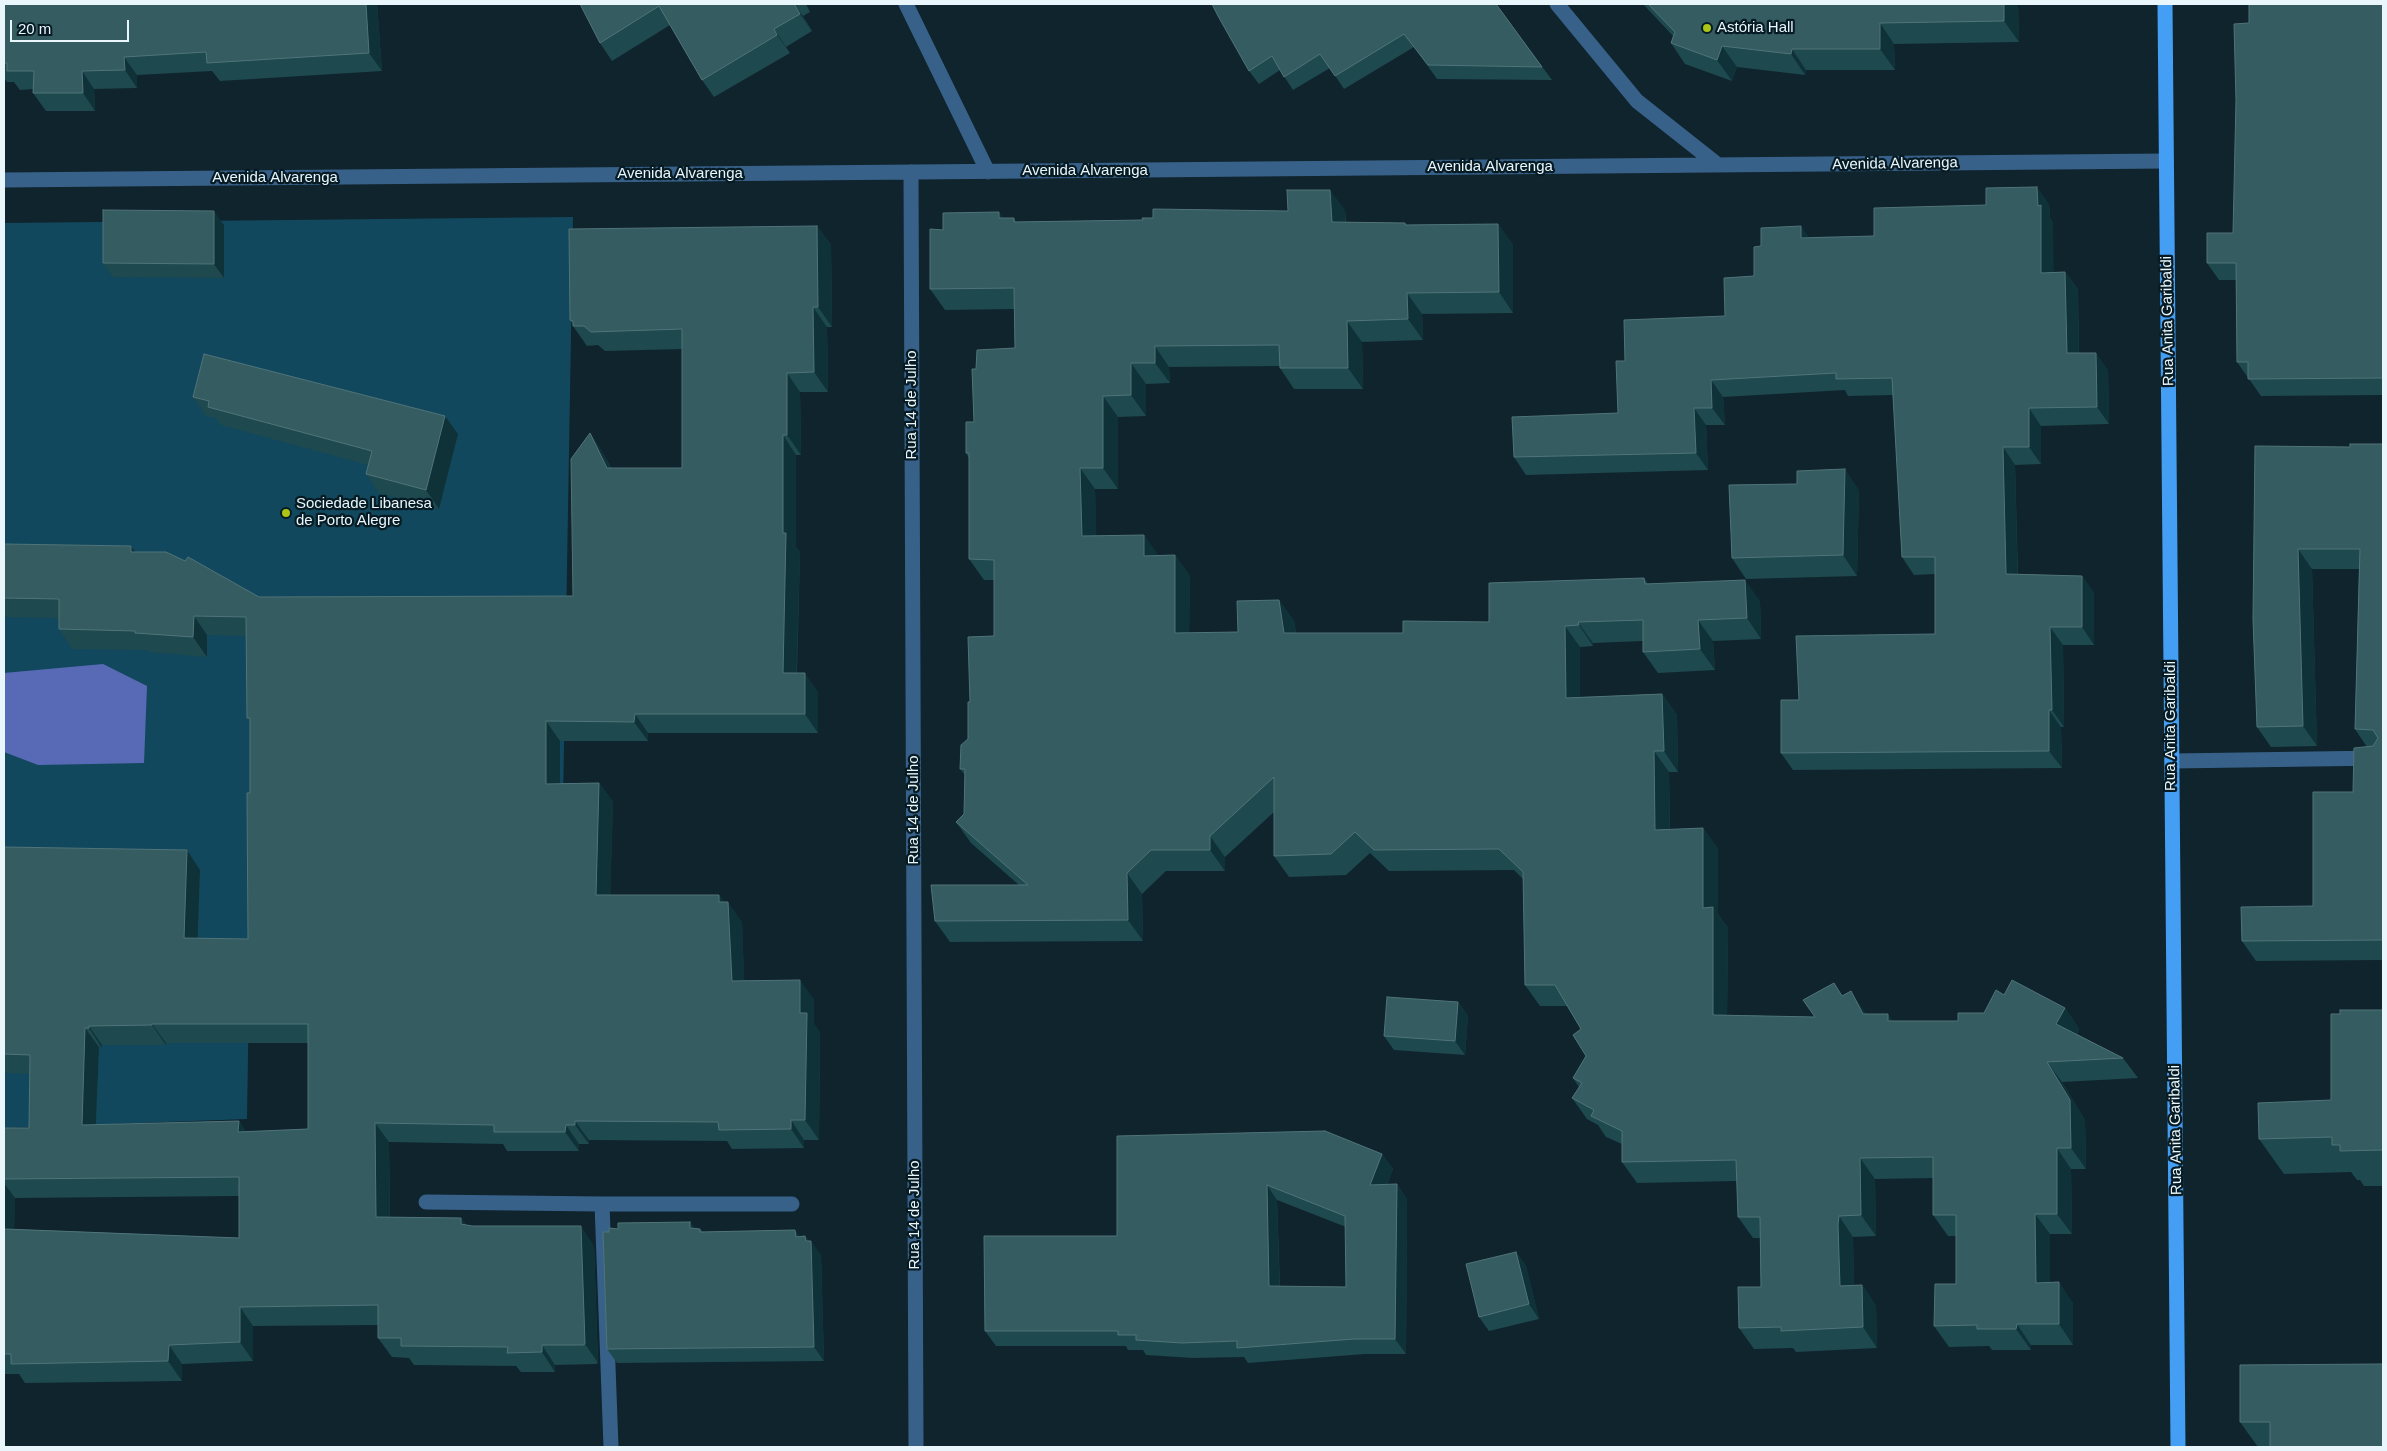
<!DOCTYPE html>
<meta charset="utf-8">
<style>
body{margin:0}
#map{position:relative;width:2387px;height:1451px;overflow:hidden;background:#10242d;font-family:Helvetica,sans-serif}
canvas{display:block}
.frame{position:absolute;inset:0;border:5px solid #e9f6fc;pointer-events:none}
.scale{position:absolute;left:10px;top:20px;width:119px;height:22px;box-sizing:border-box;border:2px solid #e9f6fc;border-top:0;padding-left:6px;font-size:15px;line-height:18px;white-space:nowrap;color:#e9f6fc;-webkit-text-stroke:4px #061b23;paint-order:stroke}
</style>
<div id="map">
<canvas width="2387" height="1451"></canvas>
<div class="frame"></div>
<div class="scale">20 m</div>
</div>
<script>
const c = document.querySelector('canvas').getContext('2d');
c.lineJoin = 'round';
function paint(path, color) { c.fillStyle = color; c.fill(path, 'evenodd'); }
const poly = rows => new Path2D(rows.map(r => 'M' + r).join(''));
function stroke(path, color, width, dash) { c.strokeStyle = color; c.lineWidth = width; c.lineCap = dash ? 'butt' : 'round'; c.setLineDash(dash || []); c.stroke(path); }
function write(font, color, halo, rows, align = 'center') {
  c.font = font + ' Helvetica,sans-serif'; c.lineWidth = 4.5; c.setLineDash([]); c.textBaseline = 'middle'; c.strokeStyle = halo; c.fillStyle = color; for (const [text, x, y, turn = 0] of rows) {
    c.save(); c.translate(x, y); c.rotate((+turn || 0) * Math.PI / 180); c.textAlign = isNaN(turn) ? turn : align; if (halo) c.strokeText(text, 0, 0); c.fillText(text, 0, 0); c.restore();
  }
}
paint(poly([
 [573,217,563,802,252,804,247,1119,4,1128,4,223]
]), '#12485d');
paint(poly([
 [103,664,147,686,144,763,38,765,4,752,4,673]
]), '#586ab6');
stroke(poly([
 [906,4,988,172],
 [1557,4,1637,101,1718,165],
 [911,172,916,1447],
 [4,180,2166,161],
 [2172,761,2383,758],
 [426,1202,602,1204,611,1447],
 [602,1204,792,1204]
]), '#38618a', 15);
stroke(poly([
 [2165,4,2178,1447]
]), '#439ef4', 15);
paint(poly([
 [4,4,377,4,382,71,220,81,212,71,137,75,137,88,94,89,95,111,46,111,33,93,33,89,20,90,14,82,7,82,4,78],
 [580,4,806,4,810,12,803,16,812,31,786,47,790,53,714,97,702,80,670,25,612,61,600,43],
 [1212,4,1496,4,1552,80,1437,79,1414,47,1344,89,1330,68,1293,90,1280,70,1259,84,1249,71],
 [1643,4,2018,4,2019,42,1894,44,1895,70,1806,70,1805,75,1737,67,1732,81,1685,64,1671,43,1673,36],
 [2383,4,2383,395,2261,396,2237,362,2236,280,2219,280,2207,263,2233,233],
 [2049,204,2050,218,2053,222,2053,272,2065,272,2078,289,2079,353,2108,370,2109,424,2041,426,2041,464,2015,465,2018,574,2082,576,2094,593,2094,645,2063,645,2064,727,2061,727,2062,768,1793,770,1781,753,1799,700,1935,634,1935,574,1914,575,1902,557,1893,395,1848,396,1845,390,1723,397,1725,425,1706,425,1708,470,1526,475,1514,457,1618,413,1625,361,1725,316,1754,276,1809,237,1874,236],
 [1345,210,1346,222,1405,223,1407,225,1498,224,1513,245,1513,313,1422,314,1423,340,1362,342,1363,389,1294,389,1280,368,1280,366,1169,367,1170,383,1146,384,1146,416,1118,417,1118,489,1095,489,1096,536,1144,535,1158,556,1175,555,1190,576,1189,633,1238,632,1279,600,1294,621,1296,633,1403,633,1489,622,1644,578,1648,584,1760,601,1761,639,1713,641,1715,670,1658,673,1643,652,1643,641,1593,643,1593,646,1580,647,1580,697,1662,694,1677,715,1678,772,1669,772,1670,830,1703,828,1718,849,1718,914,1728,928,1727,1015,1815,1017,1843,995,1867,1014,1893,1021,1958,1021,1984,1013,2004,995,2065,1008,2079,1029,2077,1034,2123,1058,2138,1078,2062,1082,2085,1120,2086,1169,2071,1169,2072,1234,2050,1234,2050,1282,2073,1303,2073,1345,2031,1345,2031,1350,1992,1350,1989,1346,1949,1347,1934,1326,1956,1284,1956,1236,1948,1236,1933,1215,1933,1178,1875,1179,1876,1236,1853,1237,1854,1286,1862,1285,1876,1306,1877,1348,1796,1352,1793,1348,1754,1349,1739,1328,1761,1287,1760,1238,1753,1238,1738,1217,1737,1181,1637,1183,1622,1162,1622,1144,1606,1137,1598,1125,1587,1119,1572,1098,1579,1087,1573,1078,1586,1056,1581,1029,1567,1006,1540,1006,1525,985,1523,879,1514,870,1389,871,1370,853,1346,875,1289,877,1274,856,1274,812,1225,857,1225,871,1166,871,1142,894,1143,941,950,942,935,921,1019,885,971,843,956,822,964,814,965,775,960,769,968,739,970,702,994,636,994,580,984,580,969,559,969,458,966,453,974,422,976,369,1015,348,1014,309,945,310,930,289,943,230,1003,218,1014,218,1016,222,1143,220,1153,218,1288,211],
 [224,225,224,278,113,277,103,263],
 [817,226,831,245,832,327,827,327,828,392,800,392,801,455,796,455,796,547,800,552,797,673,818,692,818,733,648,733,648,741,560,741,560,783,599,783,613,802,610,895,719,895,724,902,742,922,744,980,814,999,814,1024,820,1033,819,1140,804,1140,804,1148,732,1149,727,1141,589,1140,589,1144,579,1144,579,1151,507,1151,503,1144,389,1142,390,1217,461,1218,466,1225,594,1246,598,1363,596,1364,555,1365,555,1372,521,1372,516,1366,414,1365,409,1358,392,1357,378,1338,378,1325,253,1326,253,1361,182,1364,182,1381,25,1383,19,1374,4,1374,4,1128,29,1128,30,1074,4,1073,4,847,200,870,198,938,248,939,250,793,250,723,247,718,246,636,207,635,207,657,149,652,147,650,72,649,59,629,59,618,4,617,4,544,131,546,135,552,259,597,573,596,590,433,603,453,611,468,682,468,682,349,605,351,598,345,587,346,573,326,573,324,570,320],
 [166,1043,308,1043,308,1129,246,1132,239,1121,96,1125,99,1047,102,1048,102,1045,166,1045],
 [239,1196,239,1238,14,1229,15,1198],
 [193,397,458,434,439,509,379,493,366,474,368,465,221,425,216,418,206,416],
 [2383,444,2383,960,2256,961,2242,941,2313,906,2353,792,2367,747,2355,729,2359,569,2312,569,2317,746,2271,747,2257,727,2253,619,2350,447],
 [1859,490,1857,576,1746,579,1732,558],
 [1458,1002,1468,1016,1465,1055,1394,1050,1384,1036],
 [2383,1010,2383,1186,2364,1186,2360,1180,2357,1180,2351,1172,2284,1174,2259,1139,2331,1100,2340,1014],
 [1117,1136,1382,1154,1393,1169,1387,1185,1397,1184,1407,1200,1406,1354,1365,1354,1248,1363,1244,1357,1193,1358,1146,1355,1143,1350,1128,1350,1126,1346,996,1346,985,1331,1117,1236],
 [1277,1200,1346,1227,1346,1287,1280,1286],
 [690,1222,695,1229,700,1229,703,1232,795,1230,800,1237,805,1236,821,1255,824,1361,617,1363,607,1349,609,1232,618,1229],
 [1516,1252,1526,1266,1539,1319,1489,1331,1479,1317],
 [2383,1364,2383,1447,2258,1447,2240,1422]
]), '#1e494e');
paint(poly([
 [366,4,377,4,382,71,369,53],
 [794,4,803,16,812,31,800,14],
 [2004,4,2018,4,2019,42,2004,21],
 [1880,23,1894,44,1895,70,1880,49],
 [774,29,790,53,777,35],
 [1722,46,1737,67,1732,81,1717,60],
 [1792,49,1806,70,1805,75,1791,54],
 [124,57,137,75,137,88,125,70],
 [82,71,94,89,95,111,83,93],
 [2037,187,2049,204,2050,218,2053,222,2054,290,2041,273],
 [1330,190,1345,210,1346,243,1332,222],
 [214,211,224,225,224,278,214,264],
 [999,212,1014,233,999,218],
 [1498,224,1513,245,1513,313,1499,292],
 [817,226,831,245,832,327,818,307],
 [1801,226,1813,243,1801,238],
 [2065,272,2078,289,2079,370,2067,353],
 [1407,293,1422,314,1423,340,1408,319],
 [813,307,827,327,828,392,814,372],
 [1347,321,1362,342,1363,389,1348,368],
 [1155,346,1169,367,1170,383,1155,363],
 [2096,353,2108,370,2109,424,2097,407],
 [1131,363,1146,384,1146,416,1131,395],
 [787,373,800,392,801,455,787,435],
 [1711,380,1723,397,1725,425,1712,408],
 [1103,396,1118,417,1118,489,1103,468],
 [1694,408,1706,425,1708,470,1696,453],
 [2029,408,2041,426,2041,464,2029,447],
 [445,416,458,434,439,509,426,490],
 [590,433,603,453,620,488,607,468],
 [783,435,796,455,796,547,800,552,796,692,783,673],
 [2003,447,2015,465,2018,591,2006,574],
 [1080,468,1095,489,1097,557,1082,536],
 [1845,469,1859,490,1857,576,1843,555],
 [1144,535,1159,556,1144,556],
 [131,546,145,566,131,552],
 [2298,549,2312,569,2317,746,2303,726],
 [1175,555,1190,576,1189,654,1175,633],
 [2082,576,2094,593,2094,645,2082,627],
 [1745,580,1760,601,1761,639,1747,618],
 [1279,600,1294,621,1299,654,1284,633],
 [194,616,207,635,207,657,193,637],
 [1698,620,1713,641,1715,670,1700,649],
 [1578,622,1593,643,1593,646,1579,625],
 [1565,626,1580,647,1580,719,1566,698],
 [2050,627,2063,645,2064,727,2052,710],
 [805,673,818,692,818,733,805,714],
 [1662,694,1677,715,1678,772,1664,751],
 [2049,710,2061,727,2062,768,2049,751],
 [635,714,648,733,648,741,634,722],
 [546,721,560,741,560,803,546,784],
 [1654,751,1669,772,1670,851,1655,830],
 [599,783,613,802,610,915,596,895],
 [1703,828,1718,849,1718,914,1728,928,1727,1036,1713,1015,1703,908],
 [1210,836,1225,857,1225,871,1210,850],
 [187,850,200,870,197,957,184,938],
 [1127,873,1142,894,1143,941,1128,920],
 [719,895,729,909,728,902,742,922,745,1000,732,981,719,902],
 [800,980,814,999,814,1024,820,1033,819,1140,805,1120,800,1013],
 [1851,991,1865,1012,1878,1035,1863,1014],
 [1458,1002,1468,1016,1465,1055,1455,1041],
 [2065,1008,2079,1029,2071,1045,2056,1024],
 [1888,1014,1903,1035,1888,1021],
 [152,1024,166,1043,166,1045,152,1025],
 [89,1026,102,1045,102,1048,89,1028],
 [85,1028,99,1047,95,1144,82,1125],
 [2047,1062,2062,1082,2085,1120,2086,1169,2071,1148],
 [791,1120,804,1140,804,1148,791,1129],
 [239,1121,252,1141,238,1132],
 [575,1121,589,1140,589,1144,575,1125],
 [375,1123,389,1142,390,1237,376,1217],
 [566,1125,579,1144,579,1151,565,1132],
 [2057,1148,2071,1169,2072,1234,2057,1214],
 [1382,1154,1393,1169,1381,1200,1370,1185],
 [1860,1158,1875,1179,1876,1236,1861,1215],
 [4,1183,15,1198,14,1248,4,1233],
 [1397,1184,1407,1200,1406,1354,1395,1339],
 [1267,1185,1277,1200,1280,1301,1269,1286],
 [2035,1214,2050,1234,2050,1303,2036,1283],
 [1839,1216,1853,1237,1853,1246,1855,1307,1840,1286,1838,1225],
 [461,1218,475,1238,461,1224],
 [690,1222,700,1236,690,1228],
 [581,1226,594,1246,598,1363,585,1344],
 [795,1230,805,1244,796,1237],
 [805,1236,811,1244,811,1241,821,1255,824,1361,814,1347],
 [1516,1252,1526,1266,1539,1319,1529,1304],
 [2059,1282,2073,1303,2073,1345,2059,1324],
 [1862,1285,1876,1306,1877,1348,1863,1327],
 [240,1307,253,1326,253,1361,240,1342],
 [2017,1324,2031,1345,2031,1350,2016,1329],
 [169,1345,182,1364,182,1381,168,1361],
 [542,1345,555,1365,555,1372,542,1352]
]), '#0f3239');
const building = poly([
 [4,4,366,4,369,53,207,63,206,52,124,57,125,70,82,71,83,93,33,93,34,71,7,71,7,63,4,63,4,4],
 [580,4,794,4,800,14,774,29,777,35,702,80,659,6,600,43,580,4],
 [1212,4,1496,4,1542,67,1428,65,1404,34,1335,76,1320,54,1284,77,1272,56,1249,71,1218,16,1212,4],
 [1648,4,2004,4,2004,21,1880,23,1880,49,1792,49,1791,54,1722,46,1717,60,1671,43,1675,32,1648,4],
 [2249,4,2383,4,2383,378,2248,379,2248,362,2237,362,2236,263,2207,263,2207,233,2233,233,2236,100,2234,24,2249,23,2249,4],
 [2037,187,2038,206,2041,205,2041,273,2065,272,2067,353,2096,353,2097,407,2029,408,2029,447,2003,447,2006,574,2082,576,2082,627,2050,627,2052,710,2049,710,2049,751,1781,753,1781,700,1799,700,1796,636,1935,634,1935,557,1902,557,1892,378,1836,379,1836,373,1711,380,1712,408,1694,408,1696,453,1514,457,1512,417,1618,413,1616,361,1625,361,1624,320,1725,316,1724,278,1754,276,1754,247,1761,246,1761,228,1801,226,1801,238,1874,236,1874,208,1986,205,1986,188,2037,187],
 [1287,190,1330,190,1332,222,1405,223,1405,225,1498,224,1499,292,1407,293,1408,319,1347,321,1348,368,1280,368,1279,345,1155,346,1155,363,1131,363,1131,395,1103,396,1103,468,1080,468,1082,536,1144,535,1144,556,1175,555,1175,633,1238,632,1237,601,1279,600,1284,633,1403,633,1403,621,1489,622,1489,583,1644,578,1645,584,1745,580,1747,618,1698,620,1700,649,1643,652,1643,620,1578,622,1579,625,1565,626,1566,698,1662,694,1664,751,1654,751,1655,830,1703,828,1703,908,1713,907,1713,1015,1815,1017,1803,1000,1834,983,1842,996,1851,991,1863,1014,1888,1014,1888,1021,1958,1021,1958,1013,1984,1013,1996,990,2004,995,2012,980,2065,1008,2056,1024,2123,1058,2047,1062,2070,1100,2071,1148,2057,1148,2057,1214,2035,1214,2036,1283,2059,1282,2059,1324,2017,1324,2016,1329,1977,1329,1977,1325,1934,1326,1935,1284,1956,1284,1956,1215,1933,1215,1933,1157,1860,1158,1861,1215,1839,1216,1838,1225,1840,1286,1862,1285,1863,1327,1781,1331,1781,1327,1739,1328,1738,1287,1761,1287,1760,1217,1738,1217,1736,1160,1622,1162,1622,1131,1591,1116,1594,1110,1572,1098,1582,1083,1573,1078,1586,1056,1573,1035,1581,1029,1555,985,1525,985,1523,872,1499,849,1374,850,1355,832,1331,854,1274,856,1274,777,1210,836,1210,850,1151,850,1127,873,1128,920,935,921,931,885,1028,885,956,822,964,814,965,769,960,769,961,745,968,739,968,702,970,702,968,637,994,636,994,560,969,559,969,453,966,453,966,422,974,422,972,369,976,369,977,350,1015,348,1014,288,930,289,930,229,943,230,943,213,999,212,999,218,1014,218,1014,222,1143,220,1142,218,1153,218,1153,209,1288,211,1287,190],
 [103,210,214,211,214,264,103,263,103,210],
 [817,226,818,307,813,307,814,372,787,373,787,435,783,435,783,533,786,533,783,673,805,673,805,714,635,714,634,722,546,721,546,784,599,783,596,895,719,895,719,902,728,902,732,981,800,980,800,1013,807,1013,805,1120,791,1120,791,1129,719,1130,718,1122,575,1121,575,1125,566,1125,565,1132,494,1132,494,1125,375,1123,376,1217,461,1218,461,1224,472,1226,581,1226,585,1344,583,1345,542,1345,542,1352,507,1353,508,1347,401,1346,401,1338,378,1338,378,1305,240,1307,240,1342,169,1345,168,1361,11,1364,11,1354,4,1354,4,1229,239,1238,239,1177,4,1179,4,1128,29,1128,30,1055,4,1054,4,847,187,850,184,938,248,939,247,793,250,793,250,718,247,718,246,617,194,616,193,637,135,633,135,631,59,629,59,599,4,598,4,544,131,546,131,552,166,552,185,561,188,557,259,597,573,596,571,459,590,433,607,468,682,468,682,329,591,332,584,326,573,326,573,321,570,320,569,229,817,226],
 [152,1024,308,1024,308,1129,238,1132,239,1121,82,1125,85,1028,89,1028,89,1026,152,1025,152,1024],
 [204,354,445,416,426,490,366,474,372,451,208,407,209,401,193,397,204,354],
 [2350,444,2383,444,2383,940,2242,941,2241,907,2313,906,2313,792,2353,792,2354,748,2373,746,2378,738,2373,730,2355,729,2360,549,2298,549,2303,726,2257,727,2253,619,2255,446,2350,447,2350,444],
 [1845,469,1843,555,1732,558,1729,485,1797,484,1797,471,1845,469],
 [1387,997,1458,1002,1455,1041,1384,1036,1387,997],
 [2340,1010,2383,1010,2383,1150,2340,1151,2340,1145,2332,1145,2332,1137,2259,1139,2258,1103,2331,1100,2331,1014,2340,1014,2340,1010],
 [1325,1131,1382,1154,1370,1185,1397,1184,1395,1339,1354,1339,1237,1348,1237,1341,1182,1343,1136,1340,1136,1335,1118,1335,1118,1331,985,1331,984,1236,1117,1236,1117,1136,1325,1131],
 [1267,1185,1345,1216,1346,1287,1269,1286,1267,1185],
 [690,1222,690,1228,700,1229,700,1232,795,1230,796,1237,805,1236,806,1241,811,1241,814,1347,607,1349,603,1232,609,1232,609,1228,618,1229,618,1223,690,1222],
 [1516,1252,1529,1304,1479,1317,1466,1264,1516,1252],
 [2383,1364,2383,1447,2270,1447,2270,1422,2240,1422,2240,1365,2383,1364]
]);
paint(building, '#345c61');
stroke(building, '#507479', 1);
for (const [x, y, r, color] of [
 [1707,28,5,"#abc616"],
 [286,513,5,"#abc616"]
]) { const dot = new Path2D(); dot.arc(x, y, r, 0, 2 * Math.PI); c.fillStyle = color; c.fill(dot); stroke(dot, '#061b23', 2); }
write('15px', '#e9f6fc', '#061b23', [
 ["Astória Hall",1717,28],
 ["Sociedade Libanesa",296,504],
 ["de Porto Alegre",296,521]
], 'left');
write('15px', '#e9f6fc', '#061b23', [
 ["Avenida Alvarenga",1895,164,-1],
 ["Avenida Alvarenga",1490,167],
 ["Avenida Alvarenga",1085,171],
 ["Avenida Alvarenga",680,174],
 ["Avenida Alvarenga",275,178],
 ["Rua Anita Garibaldi",2168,321,-91],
 ["Rua 14 de Julho",912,405,-90],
 ["Rua Anita Garibaldi",2171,726,-90],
 ["Rua 14 de Julho",914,810,-90],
 ["Rua Anita Garibaldi",2176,1130,-91],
 ["Rua 14 de Julho",915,1215,-90]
]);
</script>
